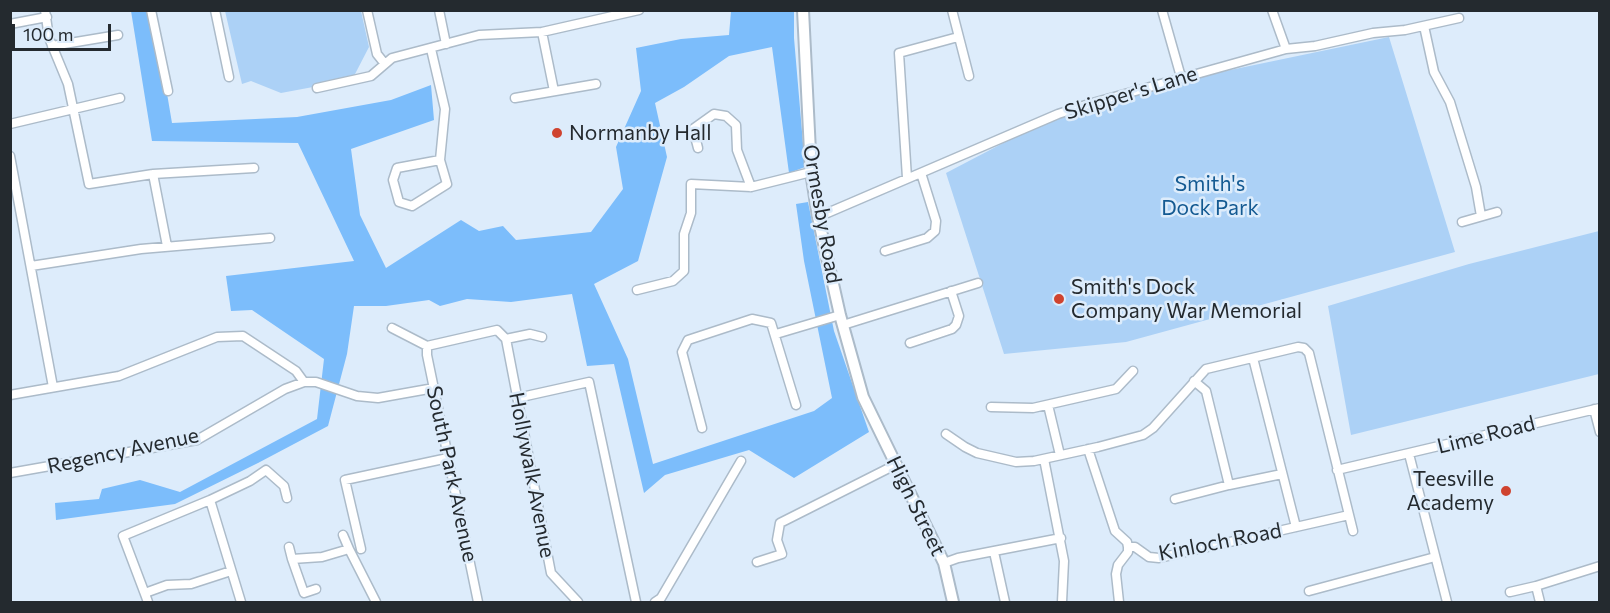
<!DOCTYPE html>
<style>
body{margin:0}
#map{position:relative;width:1610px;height:613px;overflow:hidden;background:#ddecfb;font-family:Commissioner,sans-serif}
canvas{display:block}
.frame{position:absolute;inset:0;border:12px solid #242a2f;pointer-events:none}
.scale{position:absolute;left:12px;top:24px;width:99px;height:27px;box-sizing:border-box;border:3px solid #242a2f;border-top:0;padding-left:8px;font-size:18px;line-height:21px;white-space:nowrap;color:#242a2f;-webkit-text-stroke:4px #ddecfb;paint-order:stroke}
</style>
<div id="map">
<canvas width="1610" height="613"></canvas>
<div class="frame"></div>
<div class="scale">100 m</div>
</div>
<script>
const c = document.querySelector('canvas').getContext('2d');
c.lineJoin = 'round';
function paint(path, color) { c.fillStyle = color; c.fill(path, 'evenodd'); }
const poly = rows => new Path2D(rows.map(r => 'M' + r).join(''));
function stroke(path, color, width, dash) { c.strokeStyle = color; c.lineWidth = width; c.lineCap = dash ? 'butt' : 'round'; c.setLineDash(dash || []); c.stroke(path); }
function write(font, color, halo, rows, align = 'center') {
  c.font = font + ' Commissioner,sans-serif'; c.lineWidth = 5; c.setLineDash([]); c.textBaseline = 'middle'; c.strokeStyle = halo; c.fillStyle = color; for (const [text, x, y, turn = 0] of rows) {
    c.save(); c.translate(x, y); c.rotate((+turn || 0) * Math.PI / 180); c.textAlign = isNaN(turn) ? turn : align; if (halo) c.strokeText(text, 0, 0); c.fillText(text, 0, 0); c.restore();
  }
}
paint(poly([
 [225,11,361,11,369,47,354,76,313,87,281,93,251,81,242,84],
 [1389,37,1455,252,1126,342,1004,354,946,173,1053,117,1187,79],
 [1599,231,1599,374,1351,435,1328,306,1469,264]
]), '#acd1f6');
paint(poly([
 [131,11,153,11,172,123,297,117,391,100,431,85,434,120,351,149,360,215,386,268,461,220,479,231,503,226,516,240,591,232,623,189,616,147,641,91,636,48,681,39,729,35,731,11,794,11,794,38,805,167,789,173,772,47,729,56,684,87,655,103,667,157,638,261,594,284,628,359,653,464,814,411,832,398,804,261,796,204,808,202,834,331,869,432,794,478,749,450,665,475,644,493,614,364,587,366,572,294,511,302,467,299,440,306,429,300,386,306,354,306,347,354,328,426,258,463,175,504,56,520,55,503,99,499,102,489,140,480,180,492,317,419,324,359,252,310,231,311,226,276,354,261,298,143,152,141]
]), '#7cbdfb');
const minor = poly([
 [45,10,49,38,68,84,89,184,153,174,254,168],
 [151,10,168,91],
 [215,10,229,77],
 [367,10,377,54,385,64],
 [439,10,446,44],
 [952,10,969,76],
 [1162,10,1181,77],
 [1272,10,1286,49],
 [10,24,47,17],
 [1424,26,1434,72,1450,102,1476,187,1481,216],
 [542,32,554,91],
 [52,46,118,35],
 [431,49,445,109,440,160,397,168,393,180,399,202,412,206,447,184,440,160],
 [317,88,371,76,392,58,479,35,542,32,639,10],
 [515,98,596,84],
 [10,124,120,98],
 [698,148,693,129,714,114,726,116,736,125,737,150,751,187],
 [10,156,53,387],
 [153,174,167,246],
 [907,178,899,53,958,37],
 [818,217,1058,114,1089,104,1286,49,1315,46,1373,33,1405,30,1459,18],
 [1462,222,1497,212],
 [885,251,927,238,935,231,936,221,921,173],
 [31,266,141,249,270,238],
 [637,290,673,281,684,271,684,234,691,213,691,184,751,187,811,172],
 [843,325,978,283],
 [392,328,427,346,497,330,506,339,530,334,542,337],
 [776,334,840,315],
 [506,339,551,573,578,602],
 [910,343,952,329,956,325,959,316,951,291],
 [427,346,427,355,478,602],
 [1253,358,1296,527],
 [1194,381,1206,391,1229,485],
 [10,395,119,376,217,337,243,336,296,371,304,382],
 [517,398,589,382,636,602],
 [1048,405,1060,455],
 [991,407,1033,408,1090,395,1116,389,1133,371],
 [1594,409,1600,432],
 [702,428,682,352,688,340,752,319,771,323,796,405],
 [946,434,965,447,977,453,1016,462,1034,461,1098,447,1143,435,1153,428,1206,369,1298,347,1304,348,1309,353,1353,531],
 [1088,449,1115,531,1127,542,1128,547,1135,547,1149,557,1159,558,1349,515],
 [1409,454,1447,602],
 [1044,459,1064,561,1062,602],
 [1337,470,1600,408],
 [10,473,197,440,285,389,304,382,316,382,357,396,378,398,434,388],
 [1175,499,1229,485,1282,474],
 [210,500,241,602],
 [343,535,349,549],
 [289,547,292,559,322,557,349,549,376,602],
 [361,549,345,480,448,458],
 [994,552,1005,602],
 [292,559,304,593,316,589],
 [757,562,782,554,777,540,780,523,897,464],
 [944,563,958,558,1061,538],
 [1309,591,1435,557],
 [1510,592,1536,586],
 [145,593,167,585,191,584,231,571],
 [148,602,123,536,210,500,250,481,266,470,284,486,287,498],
 [655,602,661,598,741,461],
 [1119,602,1116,574,1118,565,1128,552,1128,547],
 [1540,602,1536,586,1600,566]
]);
const major = poly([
 [803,10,811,172,818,217,840,315,863,397,944,563,953,602]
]);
stroke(minor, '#acbbc9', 11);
stroke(major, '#acbbc9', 14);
stroke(minor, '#fff', 8);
stroke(major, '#fff', 10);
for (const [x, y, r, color] of [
 [557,133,6,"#cf432f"],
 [1059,299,6,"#cf432f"],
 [1506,491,6,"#cf432f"]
]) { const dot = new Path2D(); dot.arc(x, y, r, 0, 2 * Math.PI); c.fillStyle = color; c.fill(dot); stroke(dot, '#ddecfb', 2); }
write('21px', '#242a2f', '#ddecfb', [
 ["Skipper's Lane",1131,93,-17],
 ["Ormesby Road",822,214,80],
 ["Lime Road",1486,435,-14],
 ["Regency Avenue",123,451,-12],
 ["South Park Avenue",452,474,78],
 ["Hollywalk Avenue",532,475,79],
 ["High Street",916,506,64],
 ["Kinloch Road",1220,542,-11]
]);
write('21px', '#242a2f', '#ddecfb', [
 ["Normanby Hall",569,133],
 ["Smith's Dock",1071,287],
 ["Company War Memorial",1071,311],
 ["Teesville",1494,479,"right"],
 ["Academy",1494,503,"right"]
], 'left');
write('21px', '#145a92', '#ddecfb', [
 ["Smith's",1210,184],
 ["Dock Park",1210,208]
]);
</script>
